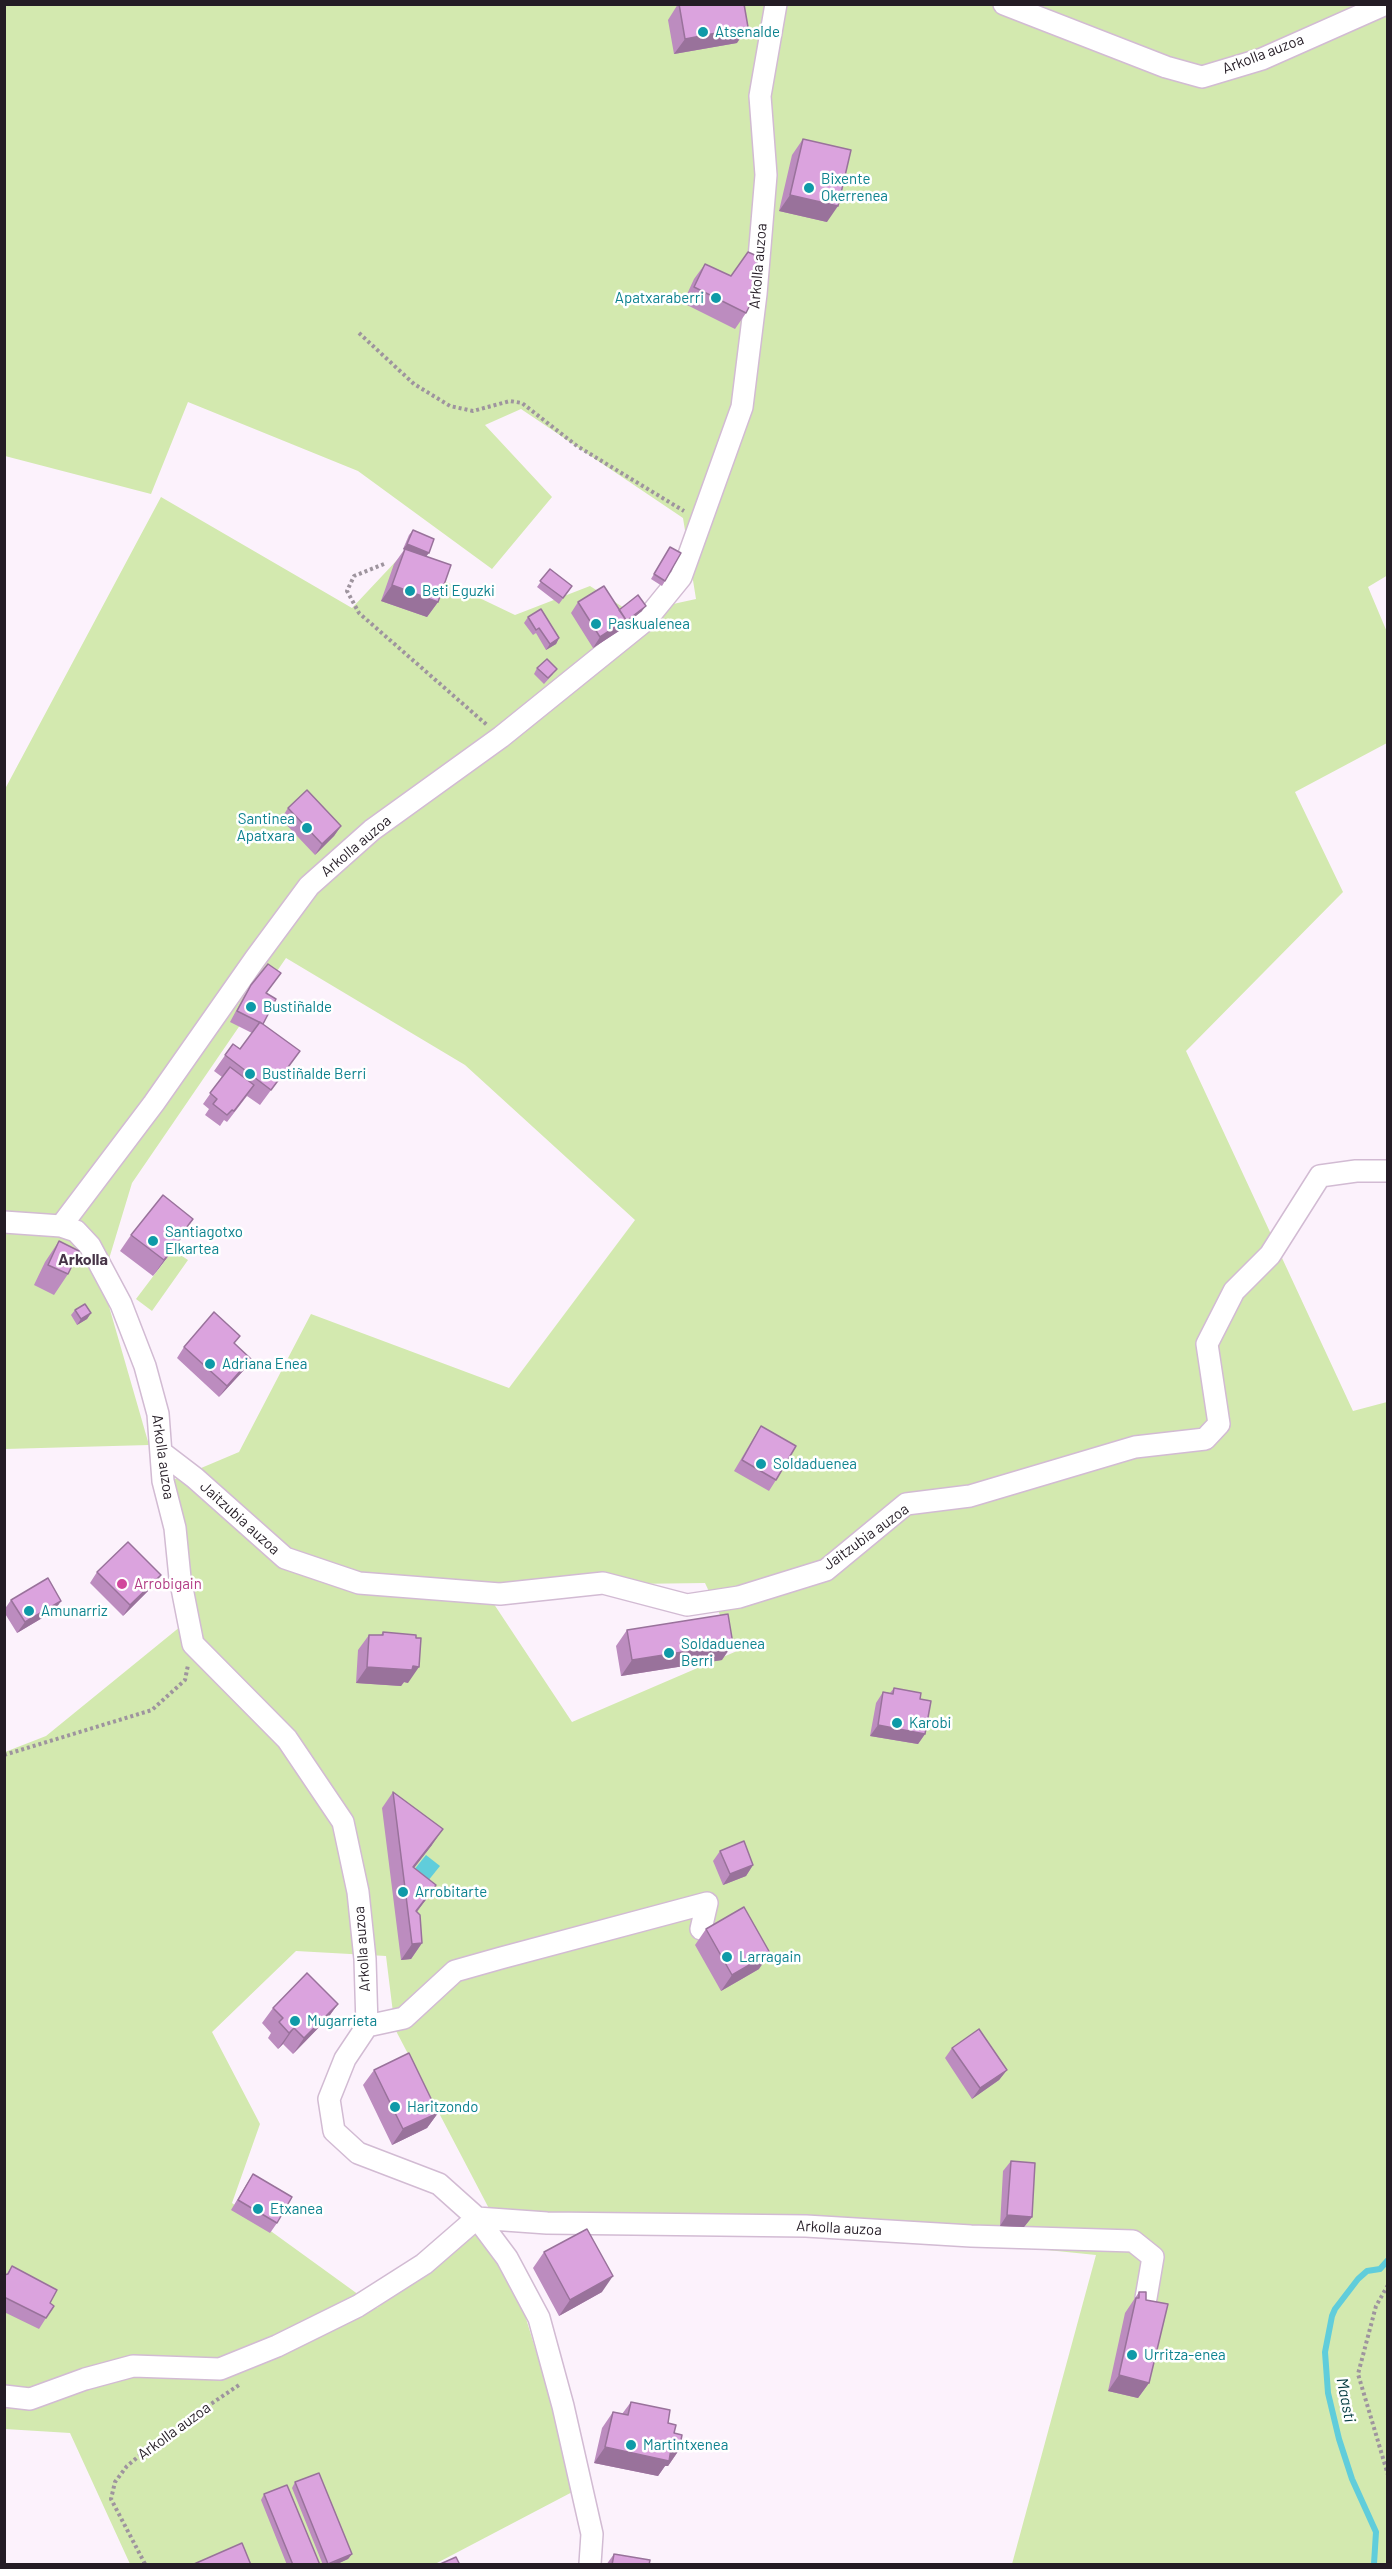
<!DOCTYPE html>
<meta charset="utf-8">
<style>
body{margin:0}
#map{position:relative;width:1392px;height:2569px;overflow:hidden;background:#fcf2fc;font-family:Barlow,sans-serif}
canvas{display:block}
.frame{position:absolute;inset:0;border:6px solid #241c25;pointer-events:none}
</style>
<div id="map">
<canvas width="1392" height="2569"></canvas>
<div class="frame"></div>
</div>
<script>
const c = document.querySelector('canvas').getContext('2d');
c.lineJoin = 'round';
function paint(path, color) { c.fillStyle = color; c.fill(path, 'evenodd'); }
const poly = rows => new Path2D(rows.map(r => 'M' + r).join(''));
function stroke(path, color, width, dash) { c.strokeStyle = color; c.lineWidth = width; c.lineCap = dash ? 'butt' : 'round'; c.setLineDash(dash || []); c.stroke(path); }
function write(font, color, halo, rows, align = 'center') {
  c.font = font + ' Barlow,sans-serif'; c.lineWidth = 5; c.setLineDash([]); c.textBaseline = 'middle'; c.strokeStyle = halo; c.fillStyle = color; for (const [text, x, y, turn = 0] of rows) {
    c.save(); c.translate(x, y); c.rotate((+turn || 0) * Math.PI / 180); c.textAlign = isNaN(turn) ? turn : align; if (halo) c.strokeText(text, 0, 0); c.fillText(text, 0, 0); c.restore();
  }
}
paint(poly([
 [4,5,1387,5,1388,575,1368,587,1387,632,1387,743,1295,792,1343,892,1186,1051,1353,1411,1387,1402,1387,2564,1012,2564,1096,2255,861,2231,496,2220,578,2489,435,2564,130,2564,70,2433,5,2429,5,1752,46,1736,186,1622,168,1482,239,1452,311,1314,509,1388,635,1220,465,1065,286,958,132,1183,102,1282,149,1445,5,1449,5,789,161,497,352,608,398,559,515,615,590,586,632,613,696,599,683,518,521,409,485,425,552,497,492,569,358,471,188,402,151,494,5,456],
 [705,1583,737,1651,572,1722,482,1586],
 [296,1951,386,1956,395,2029,495,2220,377,2308,232,2203,260,2124,212,2032],
 [173,1250,188,1260,152,1311,136,1299]
]), '#d3e9af');
paint(poly([
 [426,1855,440,1866,419,1892,405,1881]
]), '#60cddb');
stroke(poly([
 [1374,2564,1376,2532,1352,2479,1339,2439,1328,2393,1325,2352,1332,2316,1335,2309,1358,2279,1367,2271,1380,2269,1388,2260]
]), '#60cddb', 6);
const street = poly([
 [1004,4,1166,67,1202,77,1262,59,1386,4],
 [4,1222,61,1226,76,1231,90,1246,121,1304,145,1366,158,1414,163,1481,175,1528,180,1578,193,1644,287,1739,343,1822,358,1892,365,1959,367,2026,345,2059,329,2099,334,2131,358,2153,439,2184,477,2218,507,2258,539,2318,563,2406,592,2534,590,2564],
 [61,1226,154,1103,255,959,309,886,372,830,501,737,646,620,681,577,742,407,756,294,766,175,760,96,776,4],
 [161,1452,195,1478,285,1558,359,1583,500,1594,603,1583,687,1605,739,1597,826,1570,906,1504,970,1496,1135,1447,1205,1439,1219,1424,1207,1344,1234,1291,1270,1255,1320,1176,1356,1171,1388,1171],
 [367,2026,404,2018,455,1971,501,1958,707,1903,701,1929],
 [4,2396,30,2399,85,2379,133,2366,220,2369,277,2346,358,2306,424,2264,477,2218,547,2223,806,2226,971,2236,1133,2241,1153,2257,1146,2298]
]);
stroke(street, '#d2bbd3', 24);
stroke(poly([
 [359,333,414,384,450,406,473,411,510,401,522,403,577,446,684,511],
 [384,564,354,576,347,591,359,613,487,725],
 [4,1755,152,1710,185,1680,188,1665],
 [1388,2285,1376,2306,1358,2374,1388,2475],
 [145,2564,111,2499,115,2482,127,2466,162,2437,239,2385]
]), '#9e949e', 4, [3, 3]);
stroke(street, '#fff', 21);
paint(poly([
 [678,4,737,43,674,54,668,20],
 [803,139,827,222,779,211,792,155],
 [705,264,746,313,735,329,683,303,694,279],
 [413,530,426,556,438,602,427,617,381,601,394,564,404,550,403,549,409,535],
 [670,547,665,581,662,586,651,579],
 [550,569,572,586,559,604,537,587],
 [578,602,619,610,642,611,622,627,619,631,593,648,571,613],
 [528,617,559,638,556,644,546,650,536,633,533,635,524,623],
 [537,668,553,674,544,684,534,674],
 [288,808,341,826,334,836,315,855,281,819],
 [281,973,266,993,263,1024,288,1067,260,1105,247,1096,227,1122,224,1120,220,1126,205,1115,209,1109,203,1104,222,1077,214,1071,233,1044,240,1049,252,1033,230,1022,244,996,251,985],
 [131,1235,173,1250,153,1276,120,1251],
 [59,1241,68,1274,54,1295,34,1285,45,1262],
 [75,1310,91,1313,87,1319,77,1325,71,1315],
 [235,1344,251,1359,244,1370,219,1397,177,1358,184,1347],
 [761,1426,776,1480,769,1491,734,1471,754,1437],
 [97,1572,161,1575,153,1586,123,1616,90,1583],
 [11,1600,61,1601,54,1611,17,1633,4,1612,4,1610],
 [627,1630,722,1660,621,1676,616,1646],
 [383,1632,408,1683,404,1682,401,1686,356,1683,358,1650,369,1635,381,1635],
 [894,1688,920,1699,925,1734,918,1744,870,1736,876,1703,883,1692,890,1693],
 [393,1792,432,1845,414,1868,436,1885,417,1912,422,1943,411,1959,401,1960,382,1808],
 [720,1851,753,1865,746,1876,723,1885,713,1861],
 [706,1929,759,1969,721,1991,695,1945],
 [338,2004,327,2019,293,2054,283,2044,278,2049,268,2038,271,2033,262,2023,273,2008],
 [952,2048,1007,2070,999,2080,972,2099,945,2058],
 [374,2070,438,2113,427,2128,392,2145,363,2085],
 [1011,2161,1032,2217,1024,2227,1000,2226,1003,2171],
 [253,2174,277,2223,270,2233,231,2210,246,2185],
 [544,2252,602,2292,559,2316,533,2268],
 [12,2266,50,2303,46,2318,39,2329,4,2312,4,2275,6,2275],
 [1139,2292,1146,2300,1149,2383,1138,2398,1108,2391,1125,2313],
 [631,2402,668,2423,674,2433,679,2450,668,2466,665,2466,658,2476,594,2463,602,2428,613,2412,622,2414],
 [295,2482,352,2554,348,2559,335,2565,323,2565,292,2488],
 [264,2494,320,2565,287,2565,261,2500],
 [614,2554,649,2565,606,2565]
]), '#bc8cbf');
paint(poly([
 [748,27,737,43,674,54,685,39],
 [790,195,838,206,827,222,779,211],
 [407,544,429,553,425,558,403,549],
 [392,585,438,602,427,617,381,601],
 [646,606,642,611,622,627,619,631,593,648,600,637],
 [559,638,556,644,546,650,550,644],
 [341,826,334,836,315,855,322,844],
 [184,1234,173,1250,153,1276,164,1260],
 [91,1313,87,1319,77,1325,81,1319],
 [251,1359,244,1370,219,1397,227,1386],
 [161,1575,153,1586,123,1616,130,1605],
 [61,1601,54,1611,17,1633,25,1622],
 [733,1644,722,1660,621,1676,632,1660],
 [413,1666,419,1667,408,1683,404,1682,401,1686,356,1683,367,1667],
 [878,1725,925,1734,918,1744,870,1736],
 [443,1829,432,1845,402,1883,413,1867],
 [753,1865,746,1876,723,1885,730,1874],
 [436,1885,425,1901,409,1921,416,1911],
 [422,1943,411,1959,401,1960,412,1944],
 [770,1953,759,1969,721,1991,732,1975],
 [338,2004,327,2019,293,2054,304,2038],
 [294,2028,283,2044,278,2049,289,2033],
 [1007,2070,999,2080,972,2099,980,2088],
 [438,2113,427,2128,392,2145,403,2129],
 [1007,2215,1032,2217,1024,2227,1000,2226],
 [613,2276,602,2292,559,2316,570,2300],
 [1119,2375,1149,2383,1138,2398,1108,2391],
 [605,2447,671,2449,679,2450,668,2466,665,2466,658,2476,594,2463],
 [352,2554,348,2559,335,2565,328,2565]
]), '#99729b');
const building = poly([
 [679,4,744,4,748,27,685,39,679,4],
 [803,139,851,150,838,206,790,195,803,139],
 [748,252,757,256,758,289,746,313,694,287,705,264,731,276,748,252],
 [413,530,434,539,429,553,407,544,413,530],
 [670,547,681,553,665,581,654,574,670,547],
 [405,549,451,565,438,602,392,585,405,549],
 [550,569,572,586,563,598,540,581,550,569],
 [604,586,626,620,600,637,578,602,604,586],
 [638,595,646,606,625,622,626,620,619,610,638,595],
 [541,609,559,638,550,644,539,628,536,630,528,617,541,609],
 [547,659,557,669,548,678,537,668,547,659],
 [307,790,341,826,322,844,288,808,307,790],
 [268,964,281,973,266,993,276,999,263,1024,237,1011,251,985,268,964],
 [260,1022,300,1051,271,1090,225,1055,233,1044,240,1049,260,1022],
 [230,1067,254,1085,234,1111,232,1110,227,1115,213,1104,217,1099,210,1093,230,1067],
 [163,1195,193,1219,183,1232,184,1234,164,1260,131,1235,163,1195],
 [59,1241,79,1251,68,1274,48,1265,59,1241],
 [85,1304,91,1313,81,1319,75,1310,85,1304],
 [214,1312,240,1336,234,1343,251,1359,227,1386,184,1347,214,1312],
 [761,1426,796,1446,776,1480,742,1460,761,1426],
 [128,1542,161,1575,130,1605,97,1572,128,1542],
 [48,1578,61,1601,25,1622,11,1600,48,1578],
 [728,1614,733,1644,632,1660,627,1630,728,1614],
 [383,1632,416,1635,416,1638,421,1638,419,1667,413,1666,412,1670,367,1667,369,1635,383,1635,383,1632],
 [894,1688,921,1693,920,1699,931,1701,925,1734,878,1725,883,1692,893,1694,894,1688],
 [393,1792,443,1829,413,1867,436,1885,416,1911,420,1915,422,1943,412,1944,393,1792],
 [744,1841,753,1865,730,1874,720,1851,744,1841],
 [744,1907,770,1953,732,1975,706,1929,744,1907],
 [307,1973,338,2004,304,2038,294,2028,289,2033,279,2022,283,2018,273,2008,307,1973],
 [979,2029,1007,2070,980,2088,952,2048,979,2029],
 [409,2053,438,2113,403,2129,374,2070,409,2053],
 [1011,2161,1035,2163,1032,2217,1007,2215,1011,2161],
 [253,2174,292,2197,277,2223,238,2200,253,2174],
 [587,2229,613,2276,570,2300,544,2252,587,2229],
 [12,2266,57,2290,50,2303,54,2306,46,2318,4,2297,4,2275,8,2274,12,2266],
 [1139,2292,1146,2292,1146,2300,1168,2304,1149,2383,1119,2375,1136,2298,1139,2298,1139,2292],
 [631,2402,670,2410,668,2423,676,2425,674,2433,682,2435,679,2450,671,2449,669,2461,605,2447,613,2412,628,2415,631,2402],
 [319,2473,352,2554,328,2564,295,2482,319,2473],
 [287,2485,320,2565,293,2565,264,2494,287,2485],
 [242,2543,251,2565,194,2565,194,2564,242,2543],
 [614,2554,650,2560,649,2565,612,2565,614,2554],
 [456,2557,460,2565,438,2565,456,2557]
]);
paint(building, '#dba3de');
stroke(building, '#99729b', 1.5);
for (const [x, y, r, color] of [
 [703,32,6,"#0f9aa8"],
 [809,188,6,"#0f9aa8"],
 [716,298,6,"#0f9aa8"],
 [410,591,6,"#0f9aa8"],
 [596,624,6,"#0f9aa8"],
 [307,828,6,"#0f9aa8"],
 [251,1007,6,"#0f9aa8"],
 [250,1074,6,"#0f9aa8"],
 [153,1241,6,"#0f9aa8"],
 [210,1364,6,"#0f9aa8"],
 [761,1464,6,"#0f9aa8"],
 [122,1584,6,"#d1479c"],
 [29,1611,6,"#0f9aa8"],
 [669,1653,6,"#0f9aa8"],
 [897,1723,6,"#0f9aa8"],
 [403,1892,6,"#0f9aa8"],
 [727,1957,6,"#0f9aa8"],
 [295,2021,6,"#0f9aa8"],
 [395,2107,6,"#0f9aa8"],
 [258,2209,6,"#0f9aa8"],
 [1132,2355,6,"#0f9aa8"],
 [631,2445,6,"#0f9aa8"]
]) { const dot = new Path2D(); dot.arc(x, y, r, 0, 2 * Math.PI); c.fillStyle = color; c.fill(dot); stroke(dot, '#fff', 2); }
write('15px', '#0d838f', '#fff', [
 ["Atsenalde",715,32],
 ["Bixente",821,179],
 ["Okerrenea",821,196],
 ["Apatxaraberri",704,298,"right"],
 ["Beti Eguzki",422,591],
 ["Paskualenea",608,624],
 ["Santinea",295,819,"right"],
 ["Apatxara",295,836,"right"],
 ["Bustiñalde",263,1007],
 ["Bustiñalde Berri",262,1074],
 ["Santiagotxo",165,1232],
 ["Elkartea",165,1249],
 ["Adriana Enea",222,1364],
 ["Soldaduenea",773,1464],
 ["Amunarriz",41,1611],
 ["Soldaduenea",681,1644],
 ["Berri",681,1661],
 ["Karobi",909,1723],
 ["Arrobitarte",415,1892],
 ["Larragain",739,1957],
 ["Mugarrieta",307,2021],
 ["Haritzondo",407,2107],
 ["Etxanea",270,2209],
 ["Urritza-enea",1144,2355],
 ["Martintxenea",643,2445]
], 'left');
write('15px', '#241c25', '#fff', [
 ["Arkolla auzoa",1263,54,-21],
 ["Arkolla auzoa",758,266,-85],
 ["Arkolla auzoa",356,846,-40],
 ["Arkolla auzoa",163,1457,82],
 ["Jaitzubia auzoa",240,1518,42],
 ["Jaitzubia auzoa",866,1537,-36],
 ["Arkolla auzoa",362,1949,-94],
 ["Arkolla auzoa",839,2228,3],
 ["Arkolla auzoa",174,2431,-36]
]);
write('15px', '#b23c85', '#fff', [
 ["Arrobigain",134,1584]
], 'left');
write('bold 16px', '#473548', '#fff', [
 ["Arkolla",83,1260]
]);
write('italic 16px', '#02393f', '#fff', [
 ["Maasti",1346,2400,79]
]);
</script>
